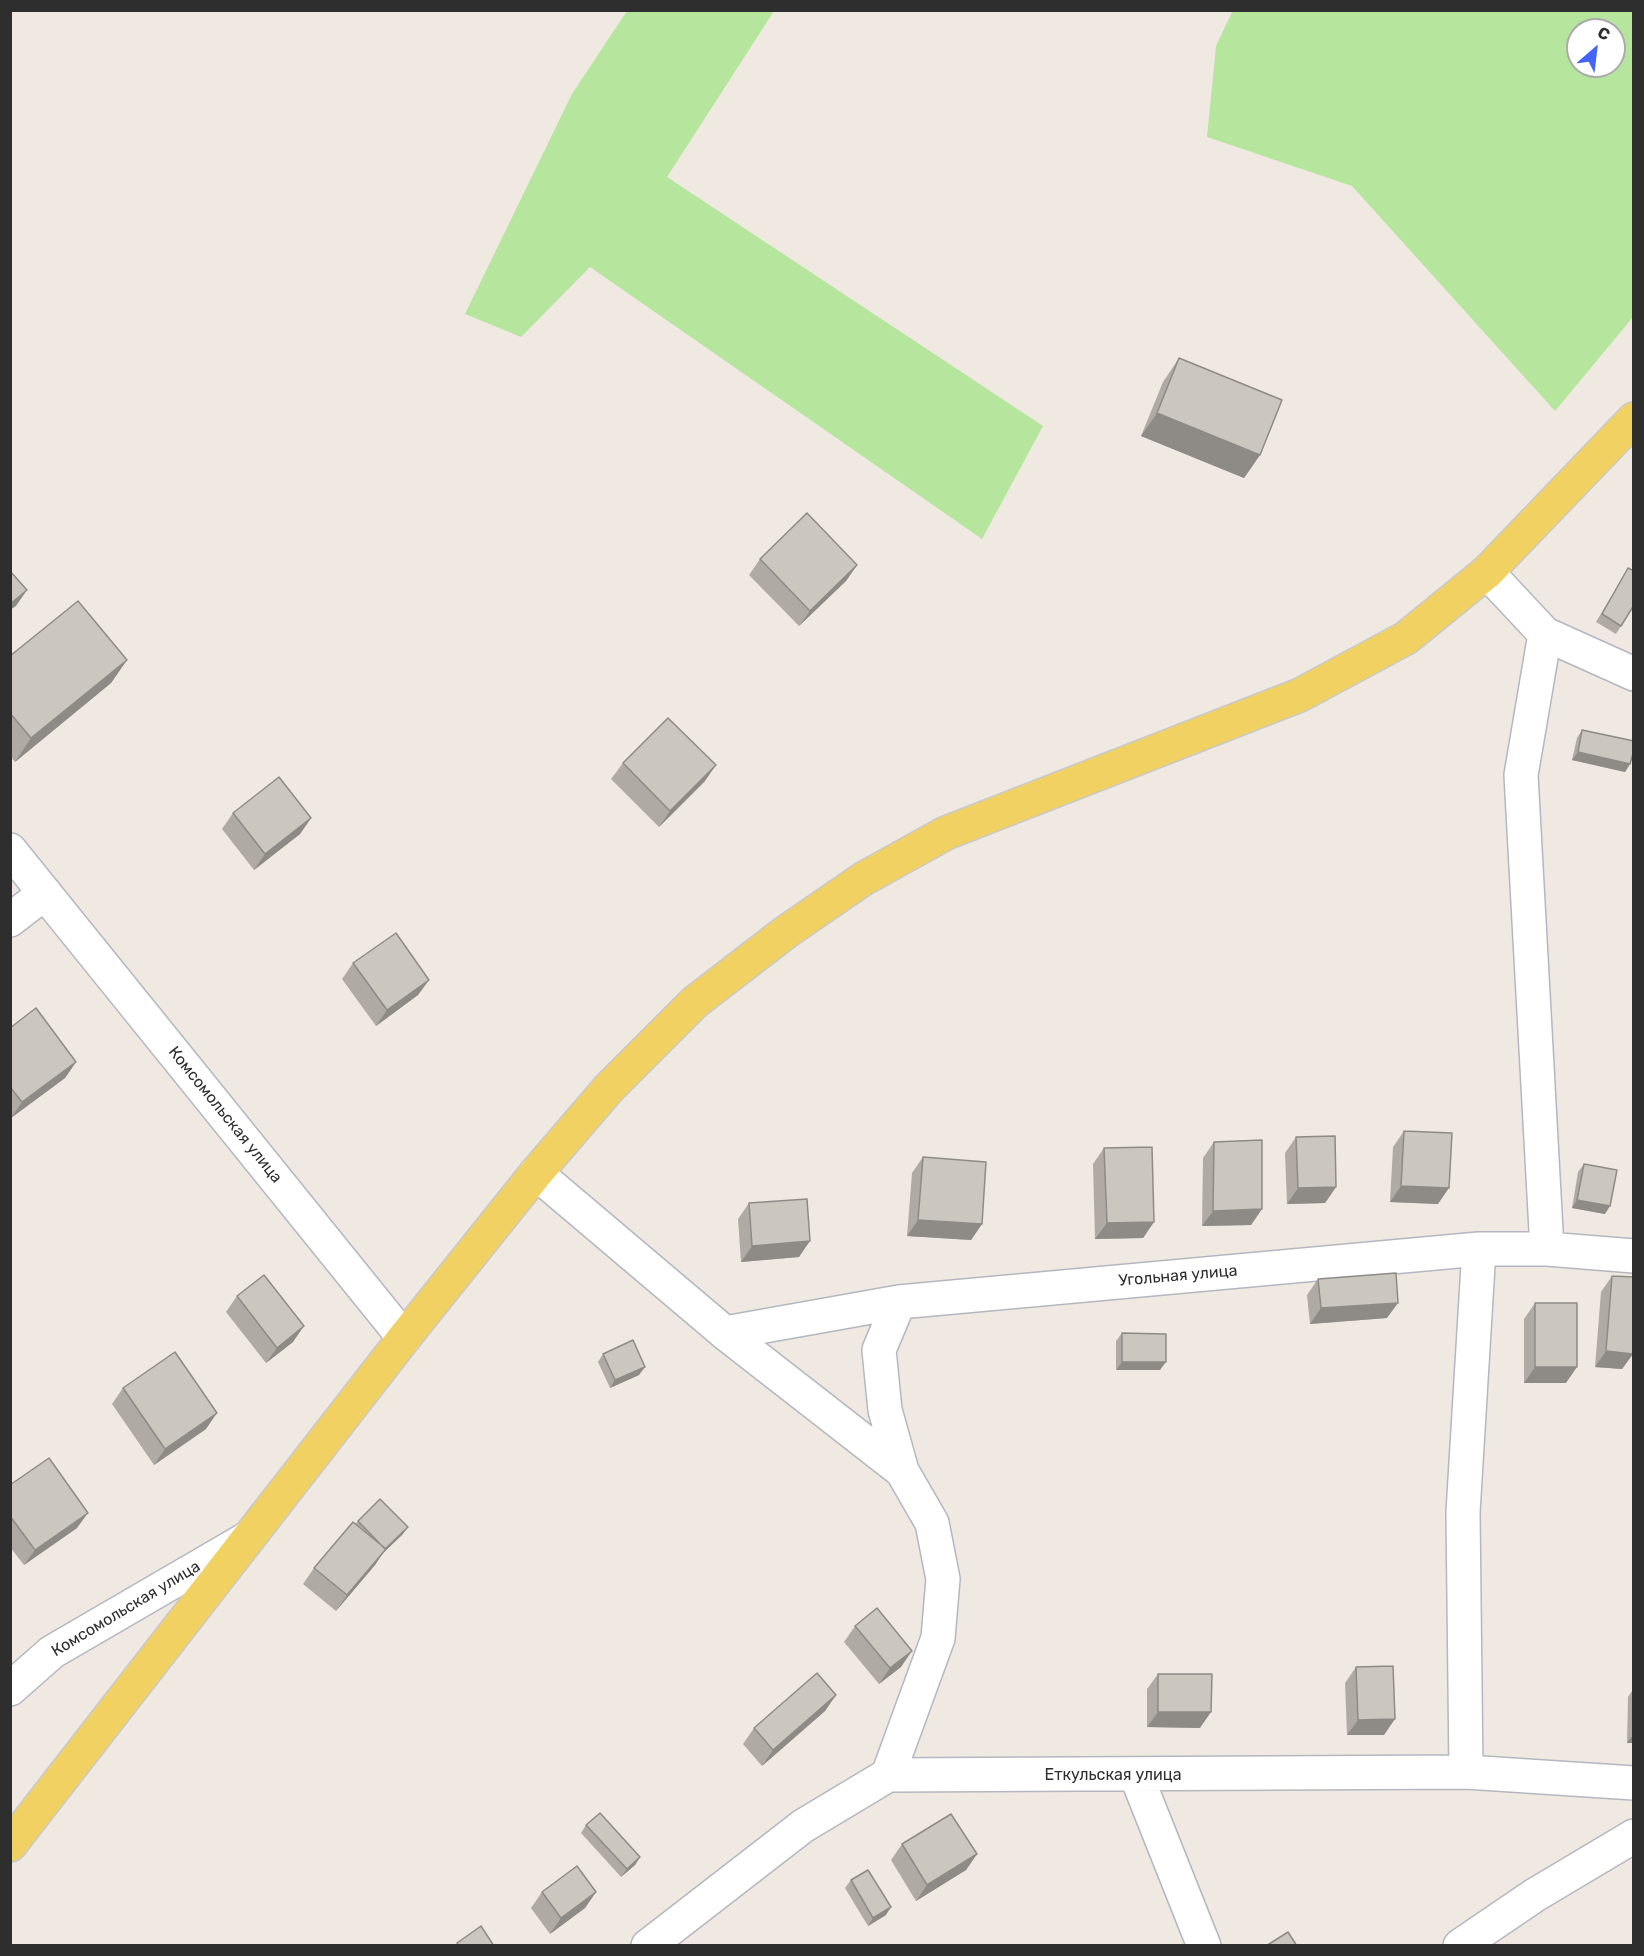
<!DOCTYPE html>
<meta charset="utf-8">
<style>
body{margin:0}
#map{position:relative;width:1644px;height:1956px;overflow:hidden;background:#efe9e1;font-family:Rubik,sans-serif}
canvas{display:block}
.frame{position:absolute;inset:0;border:12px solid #2e2e2e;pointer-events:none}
.north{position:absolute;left:1566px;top:18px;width:60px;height:60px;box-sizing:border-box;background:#fff;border:2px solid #ababab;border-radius:50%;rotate:28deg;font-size:16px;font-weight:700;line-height:24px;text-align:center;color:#2e2e2e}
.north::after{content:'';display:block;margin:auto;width:21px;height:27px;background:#4264fb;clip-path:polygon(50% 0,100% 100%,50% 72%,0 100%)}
</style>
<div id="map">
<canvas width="1644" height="1956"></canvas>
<div class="frame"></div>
<div class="north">С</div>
</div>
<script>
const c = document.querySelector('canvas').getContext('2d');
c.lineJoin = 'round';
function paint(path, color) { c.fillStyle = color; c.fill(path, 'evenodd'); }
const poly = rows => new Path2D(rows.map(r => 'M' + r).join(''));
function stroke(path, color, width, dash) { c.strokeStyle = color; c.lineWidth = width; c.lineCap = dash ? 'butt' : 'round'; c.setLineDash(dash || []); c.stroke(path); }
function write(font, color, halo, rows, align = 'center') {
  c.font = font + ' Rubik,sans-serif'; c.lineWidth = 5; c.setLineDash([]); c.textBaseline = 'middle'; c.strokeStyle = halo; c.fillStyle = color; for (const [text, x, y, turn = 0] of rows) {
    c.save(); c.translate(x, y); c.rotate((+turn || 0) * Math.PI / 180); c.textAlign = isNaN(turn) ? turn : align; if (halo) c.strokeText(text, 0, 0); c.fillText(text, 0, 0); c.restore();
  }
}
paint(poly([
 [1233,10,1633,11,1633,317,1555,411,1352,186,1207,137,1216,46],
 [1578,30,1614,30,1614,66,1578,66],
 [627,11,774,11,667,177,1043,426,982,539,590,267,521,337,465,314,572,94]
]), '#b6e59e');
const minor = poly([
 [1487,572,1545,634,1634,674],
 [1545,634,1521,775,1547,1249],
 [10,850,404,1338],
 [10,920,45,893],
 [536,1173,725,1333,902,1471,932,1523,943,1579,938,1638,888,1775],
 [899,1302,879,1350,885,1410,902,1471],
 [725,1333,899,1302,1479,1249,1547,1249,1634,1256],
 [10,1689,52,1652,248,1538],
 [1466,1772,1463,1512,1479,1249],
 [1136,1775,1204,1946],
 [648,1946,803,1826,888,1775,1466,1772,1634,1783],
 [1460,1946,1535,1895,1634,1836]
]);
const major = poly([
 [10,1845,404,1338,536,1173,609,1088,695,1002,786,932,863,879,946,833,1300,695,1406,638,1487,572,1634,419]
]);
stroke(minor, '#b4b7c1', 36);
stroke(major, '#c9c9c9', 36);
stroke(minor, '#fff', 33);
stroke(major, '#f2d163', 33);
paint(poly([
 [1179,358,1260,455,1244,478,1141,436,1163,382],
 [760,559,857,565,846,581,799,626,749,575],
 [1628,568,1621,626,1616,634,1596,622],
 [10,656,127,660,111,683,15,762,10,756],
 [1582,730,1630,764,1625,772,1572,760,1577,738],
 [623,763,705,781,659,827,611,779],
 [233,813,311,818,300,834,254,870,222,829],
 [353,963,429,980,418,995,376,1026,342,979],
 [10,1028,76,1062,65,1078,11,1118],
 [1404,1131,1438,1204,1390,1202,1393,1147],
 [1296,1137,1336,1187,1325,1203,1287,1204,1285,1153],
 [1214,1142,1262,1209,1251,1225,1202,1226,1203,1158],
 [1104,1148,1154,1222,1143,1238,1095,1239,1093,1164],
 [923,1157,982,1224,971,1240,907,1236,912,1173],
 [1584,1164,1605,1214,1572,1208,1578,1172],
 [749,1203,799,1257,741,1262,738,1219],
 [1612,1276,1633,1354,1622,1369,1595,1367,1601,1292],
 [1318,1279,1387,1318,1310,1324,1307,1295],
 [237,1296,293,1342,266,1363,226,1312],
 [1535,1303,1566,1383,1524,1383,1524,1319],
 [1122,1333,1160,1370,1116,1370,1116,1341],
 [603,1354,639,1375,610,1388,598,1362],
 [123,1388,206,1429,154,1465,112,1404],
 [10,1485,77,1528,24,1565,10,1547],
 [358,1521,408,1527,402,1535,383,1553,375,1565,336,1611,303,1584,314,1568],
 [855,1626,901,1667,879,1684,844,1642],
 [1356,1667,1384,1735,1347,1735,1345,1683],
 [1158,1674,1200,1728,1147,1727,1147,1689],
 [1634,1688,1634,1743,1627,1743,1628,1697],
 [836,1695,825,1711,762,1766,743,1744,754,1728],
 [586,1825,640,1857,635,1865,621,1877,581,1833],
 [902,1844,977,1854,966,1870,916,1901,891,1860],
 [851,1880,886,1915,868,1926,845,1888],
 [542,1892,596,1892,585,1908,550,1934,531,1908]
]), '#afaba4');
paint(poly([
 [1157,413,1260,455,1244,478,1141,436],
 [857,565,846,581,799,626,810,611],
 [27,590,16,606,10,610,10,604],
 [127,660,111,683,15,762,31,738],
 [1578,752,1630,764,1625,772,1572,760],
 [716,765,705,781,659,827,670,811],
 [311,818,300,834,254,870,265,854],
 [429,980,418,995,376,1026,387,1010],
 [76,1062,65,1078,11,1118,22,1102],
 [1401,1186,1449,1188,1438,1204,1390,1202],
 [1336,1187,1325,1203,1287,1204,1298,1188],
 [1577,1200,1610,1206,1605,1214,1572,1208],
 [1262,1209,1251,1225,1202,1226,1213,1211],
 [918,1220,982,1224,971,1240,907,1236],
 [1154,1222,1143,1238,1095,1239,1107,1223],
 [810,1241,799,1257,741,1262,752,1246],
 [1398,1303,1387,1318,1310,1324,1321,1308],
 [304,1326,293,1342,266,1363,277,1348],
 [1606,1351,1633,1354,1622,1369,1595,1367],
 [1122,1362,1166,1362,1160,1370,1116,1370],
 [645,1367,639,1375,610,1388,615,1380],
 [1535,1367,1577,1367,1566,1383,1524,1383],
 [217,1413,206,1429,154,1465,165,1449],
 [88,1513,77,1528,24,1565,35,1550],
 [408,1527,402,1535,383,1553,375,1565,336,1611,347,1595,385,1549],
 [912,1651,901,1667,879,1684,890,1668],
 [836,1695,825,1711,762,1766,773,1750],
 [1158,1712,1211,1712,1200,1728,1147,1727],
 [1395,1719,1384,1735,1347,1735,1358,1720],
 [1634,1734,1634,1743,1627,1743],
 [977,1854,966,1870,916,1901,927,1885],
 [640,1857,635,1865,621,1877,627,1869],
 [596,1892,585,1908,550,1934,561,1918],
 [891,1907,886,1915,868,1926,873,1918]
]), '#8e8b86');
const building = poly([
 [1179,358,1282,400,1260,455,1157,413,1179,358],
 [807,513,857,565,810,611,760,559,807,513],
 [1628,568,1634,571,1634,605,1621,626,1602,614,1628,568],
 [10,571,27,590,10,604,10,571],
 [78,601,127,660,31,738,10,713,10,656,78,601],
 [668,718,716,765,670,811,623,763,668,718],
 [1582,730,1634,741,1634,750,1630,764,1578,752,1582,730],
 [279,777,311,818,265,854,233,813,279,777],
 [396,933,429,980,387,1010,353,963,396,933],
 [36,1008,76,1062,22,1102,10,1087,10,1028,36,1008],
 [1404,1131,1452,1133,1449,1188,1401,1186,1404,1131],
 [1335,1136,1336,1187,1298,1188,1296,1137,1335,1136],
 [1262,1140,1262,1209,1213,1211,1214,1142,1262,1140],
 [1152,1147,1154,1222,1107,1223,1104,1148,1152,1147],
 [923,1157,986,1162,982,1224,918,1220,923,1157],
 [1584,1164,1617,1170,1610,1206,1577,1200,1584,1164],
 [807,1199,810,1241,752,1246,749,1203,807,1199],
 [1396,1273,1398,1303,1321,1308,1318,1279,1396,1273],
 [264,1275,304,1326,277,1348,237,1296,264,1275],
 [1612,1276,1634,1277,1633,1354,1606,1351,1612,1276],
 [1535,1303,1577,1303,1577,1367,1535,1367,1535,1303],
 [1122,1333,1166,1334,1166,1362,1122,1362,1122,1333],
 [633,1340,645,1367,615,1380,603,1354,633,1340],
 [175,1352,217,1413,165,1449,123,1388,175,1352],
 [49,1458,88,1513,35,1550,10,1516,10,1485,49,1458],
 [380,1499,408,1527,385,1549,358,1521,380,1499],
 [353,1522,386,1549,347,1595,314,1568,353,1522],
 [877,1608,912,1651,890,1668,855,1626,877,1608],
 [1393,1666,1395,1719,1358,1720,1356,1667,1393,1666],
 [817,1673,836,1695,773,1750,754,1728,817,1673],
 [1158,1674,1212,1674,1211,1712,1158,1712,1158,1674],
 [600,1813,640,1857,627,1869,586,1825,600,1813],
 [951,1814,977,1854,927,1885,902,1844,951,1814],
 [577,1866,596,1892,561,1918,542,1892,577,1866],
 [868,1870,891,1907,873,1918,851,1880,868,1870],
 [481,1926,494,1946,458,1946,457,1943,481,1926],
 [1288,1932,1297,1946,1266,1946,1288,1932]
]);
paint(building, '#cbc7bf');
stroke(building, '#8e8b86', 1.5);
write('16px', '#2e2e2e', '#fff', [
 ["Комсомольская улица",225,1115,51],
 ["Угольная улица",1178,1276,-5],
 ["Комсомольская улица",126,1609,-31],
 ["Еткульская улица",1113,1775]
]);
</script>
